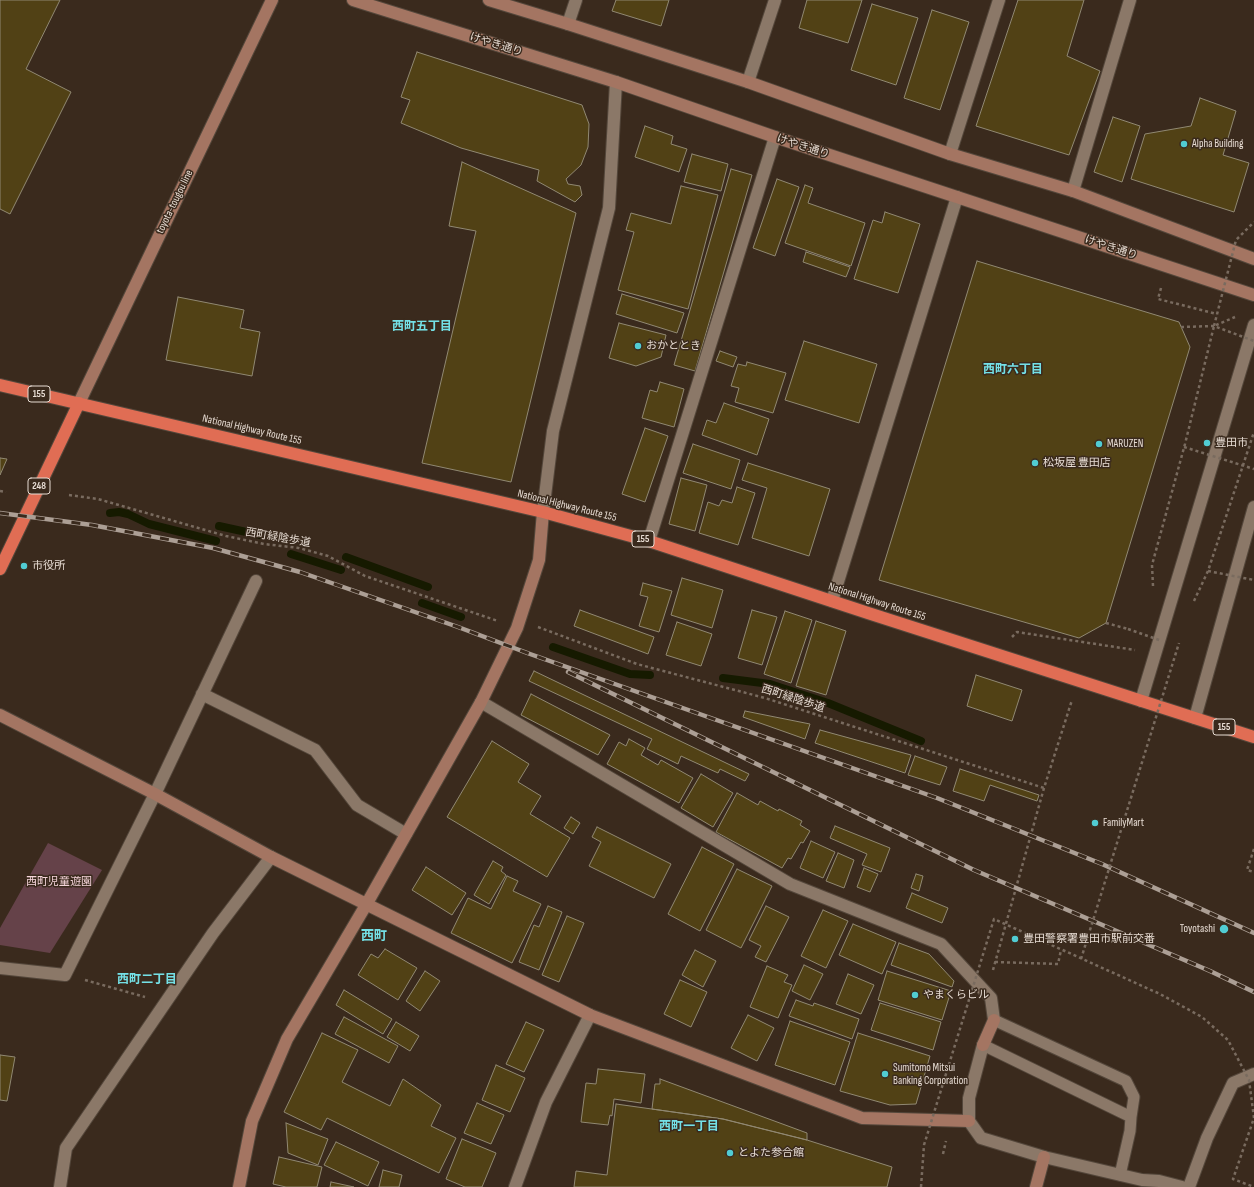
<!DOCTYPE html>
<meta charset="utf-8">
<style>
body{margin:0}
canvas{display:block;background:#3a2a1d}
</style>
<canvas width="1254" height="1187"></canvas>
<script>
const c = document.querySelector('canvas').getContext('2d');
c.lineJoin = 'round';
function paint(path, color) { c.fillStyle = color; c.fill(path, 'evenodd'); }
const poly = rows => new Path2D(rows.map(r => 'M' + r).join(''));
function stroke(path, color, width, dash) { c.strokeStyle = color; c.lineWidth = width; c.lineCap = dash ? 'butt' : 'round'; c.setLineDash(dash || []); c.stroke(path); }
function write(font, color, halo, rows, align = 'center') {
  c.font = font + ' "Sofia Sans Condensed","Noto Sans JP",sans-serif'; c.lineWidth = 3; c.setLineDash([]); c.textBaseline = 'middle'; c.strokeStyle = halo; c.fillStyle = color; for (const [text, x, y, turn = 0] of rows) {
    c.save(); c.translate(x, y); c.rotate((+turn || 0) * Math.PI / 180); c.textAlign = isNaN(turn) ? turn : align; if (halo) c.strokeText(text, 0, 0); c.fillText(text, 0, 0); c.restore();
  }
}
paint(poly([
 [48,843,102,870,50,953,0,945,0,928]
]), '#654249');
stroke(poly([
 [110,513,119,512,128,514,149,524,216,541],
 [219,526,260,535],
 [291,554,341,570],
 [346,557,428,587],
 [422,603,461,617],
 [553,647,630,674,650,675],
 [723,678,770,684,828,703,921,741]
]), '#161a00', 8);
const building = poly([
 [0,0,60,0,26,69,71,92,10,214,0,209,0,0],
 [616,0,669,0,661,26,612,11,616,0],
 [807,0,862,0,848,43,799,28,807,0],
 [1018,0,1084,0,1067,56,1100,71,1069,155,976,126,1018,0],
 [872,4,918,18,896,85,851,70,872,4],
 [932,10,969,22,940,110,904,98,932,10],
 [417,52,582,105,589,124,588,147,581,165,566,179,568,184,580,186,582,195,575,202,537,181,539,170,461,148,401,123,410,100,401,97,417,52],
 [1200,98,1236,111,1223,155,1249,163,1234,212,1131,179,1145,134,1191,126,1200,98],
 [1113,117,1140,126,1122,182,1094,172,1113,117],
 [645,126,673,136,671,144,687,149,679,172,635,157,645,126],
 [692,154,728,164,721,191,684,182,692,154],
 [462,162,576,213,511,482,422,463,476,231,449,226,462,162],
 [731,169,752,175,695,371,674,365,731,169],
 [777,179,799,187,775,256,753,248,777,179],
 [805,185,813,188,808,203,865,223,851,266,785,243,805,185],
 [681,186,718,195,688,309,618,290,634,232,626,230,631,213,671,224,681,186],
 [885,212,920,224,898,293,854,279,873,220,882,223,885,212],
 [806,252,850,267,846,277,803,262,806,252],
 [977,261,1179,322,1190,347,1106,623,1079,638,879,580,977,261],
 [622,294,684,313,677,333,616,314,622,294],
 [178,297,244,310,240,328,260,332,252,376,166,360,178,297],
 [619,323,666,335,661,357,636,366,609,358,619,323],
 [804,341,877,364,859,423,785,400,804,341],
 [720,351,737,357,733,367,716,361,720,351],
 [747,362,786,373,773,413,735,402,739,388,731,386,738,364,746,366,747,362],
 [660,382,684,389,674,427,642,418,650,390,657,392,660,382],
 [724,403,769,419,757,455,702,435,707,420,716,423,724,403],
 [645,428,668,436,645,502,622,494,645,428],
 [693,444,740,460,731,489,683,473,693,444],
 [0,458,7,459,0,475,0,458],
 [748,463,830,489,809,556,752,538,767,488,742,480,748,463],
 [681,478,707,485,695,531,669,524,681,478],
 [737,487,755,493,738,545,699,533,708,502,719,506,722,500,732,503,737,487],
 [682,578,723,590,712,628,671,615,682,578],
 [643,583,672,591,659,632,639,626,648,597,640,595,643,583],
 [580,610,654,637,648,654,574,626,580,610],
 [752,610,777,617,762,665,738,658,752,610],
 [785,611,812,620,791,683,764,674,785,611],
 [816,621,846,631,826,695,796,686,816,621],
 [677,622,712,634,701,666,666,655,677,622],
 [534,671,749,774,745,781,720,769,718,773,681,756,678,764,647,749,652,739,529,681,534,671],
 [976,675,1022,690,1012,721,967,706,976,675],
 [531,694,610,735,598,755,521,715,531,694],
 [745,711,810,724,805,739,743,717,745,711],
 [820,730,911,755,905,773,815,743,820,730],
 [629,739,645,748,641,755,658,765,661,760,693,778,679,803,607,764,619,742,626,746,629,739],
 [492,741,529,764,518,782,541,796,530,814,570,838,547,877,447,817,492,741],
 [915,756,947,767,940,785,908,775,915,756],
 [960,769,1039,795,1037,801,990,785,984,801,953,791,960,769],
 [701,774,733,793,713,827,681,808,701,774],
 [737,793,758,805,760,801,778,811,779,809,802,821,800,825,810,831,803,843,801,842,791,859,788,858,782,868,716,832,737,793],
 [571,817,580,823,573,834,564,828,571,817],
 [835,826,890,848,881,872,862,865,867,854,830,838,835,826],
 [597,827,671,864,654,898,589,866,601,842,592,837,597,827],
 [811,841,835,852,823,878,800,868,811,841],
 [702,847,734,864,700,931,668,914,702,847],
 [838,853,854,860,844,888,826,881,838,853],
 [493,861,503,867,501,871,506,875,489,904,474,895,493,861],
 [426,867,466,893,452,915,412,890,426,867],
 [864,868,878,874,870,892,857,887,864,868],
 [737,869,772,886,741,948,706,930,737,869],
 [916,874,923,876,919,891,911,888,916,874],
 [507,876,518,881,513,891,541,904,512,963,451,933,468,898,491,909,507,876],
 [912,893,948,908,942,923,906,908,912,893],
 [548,906,562,912,539,970,519,962,534,925,539,927,548,906],
 [766,906,789,917,766,962,755,957,761,946,749,940,766,906],
 [823,910,848,921,826,968,801,956,823,910],
 [567,916,584,923,559,982,542,975,567,916],
 [853,924,896,942,882,974,839,955,853,924],
 [899,943,929,954,954,981,952,987,891,965,899,943],
 [385,949,417,968,398,1000,358,975,371,954,378,958,385,949],
 [695,950,716,961,703,987,682,975,695,950],
 [804,965,823,974,810,1000,792,991,804,965],
 [767,966,788,975,784,982,792,985,778,1018,750,1007,767,966],
 [425,971,440,981,420,1011,406,1001,425,971],
 [887,971,951,991,942,1020,878,1000,887,971],
 [848,974,874,985,861,1014,836,1004,848,974],
 [680,980,707,992,691,1027,664,1014,680,980],
 [344,990,392,1019,383,1034,336,1005,344,990],
 [796,1000,813,1006,814,1003,859,1019,852,1039,789,1016,796,1000],
 [880,1003,941,1022,933,1050,871,1030,880,1003],
 [748,1015,774,1028,757,1061,731,1048,748,1015],
 [344,1017,398,1046,389,1063,335,1034,344,1017],
 [790,1021,850,1042,835,1085,775,1065,790,1021],
 [396,1022,419,1036,410,1051,387,1037,396,1022],
 [526,1022,544,1030,524,1072,506,1064,526,1022],
 [322,1033,358,1050,342,1082,390,1106,403,1079,441,1105,431,1126,456,1138,439,1173,327,1118,321,1130,284,1112,322,1033],
 [858,1033,930,1056,916,1104,890,1105,840,1091,858,1033],
 [0,1055,15,1057,7,1101,0,1100,0,1055],
 [496,1065,525,1078,510,1112,482,1100,496,1065],
 [598,1069,645,1074,641,1103,614,1099,612,1116,610,1115,608,1125,581,1122,586,1083,596,1084,598,1069],
 [660,1079,807,1133,807,1140,723,1119,652,1109,655,1084,660,1084,660,1079],
 [477,1103,504,1115,491,1144,464,1133,477,1103],
 [616,1104,723,1119,807,1140,892,1167,887,1187,574,1187,576,1171,607,1175,616,1104],
 [286,1123,328,1139,318,1165,288,1153,286,1123],
 [462,1139,496,1153,482,1187,465,1187,446,1179,462,1139],
 [336,1142,379,1162,368,1186,324,1165,336,1142],
 [279,1157,322,1167,317,1187,286,1187,273,1184,279,1157],
 [383,1170,402,1175,399,1187,379,1187,383,1170],
 [331,1182,354,1187,330,1187,331,1182]
]);
paint(building, '#514115');
stroke(building, '#908872', 1);
const lane = poly([
 [994,1020,1126,1081,1134,1097,1131,1117],
 [983,1045,1131,1117,1130,1131,1120,1175]
]);
const street = poly([
 [568,24,576,0],
 [748,82,775,0],
 [950,154,999,0],
 [1073,191,1130,0],
 [543,512,553,431,609,208,616,82],
 [649,541,775,137],
 [832,601,957,197],
 [202,694,315,750,357,805,406,834],
 [1141,701,1254,325],
 [481,702,790,884,941,944,991,998,994,1020],
 [1195,718,1254,507],
 [0,968,65,975,155,794,256,581],
 [983,1045,969,1098,969,1121,981,1138,1044,1157,1142,1180,1159,1181,1182,1187],
 [60,1187,66,1148,213,933,271,857],
 [515,1187,546,1102,590,1015],
 [1189,1187,1207,1138,1233,1083,1254,1074]
]);
const secondary = poly([
 [353,0,616,82,775,137,1254,295],
 [489,0,568,24,748,82,950,154,1073,191,1254,259],
 [79,403,272,0],
 [0,715,155,794,271,857,590,1015,862,1118,969,1121],
 [983,1045,994,1020],
 [239,1187,252,1121,287,1039,366,905,481,702,517,628,539,560,543,512],
 [1036,1187,1044,1157]
]);
const highway = poly([
 [0,385,543,512,649,541,868,613,1254,737],
 [0,569,79,403]
]);
stroke(lane, '#54473b', 13);
stroke(street, '#54473b', 14);
stroke(secondary, '#54473b', 14);
stroke(highway, '#54473b', 14);
stroke(poly([
 [1161,288,1158,299,1217,314],
 [0,491,6,492],
 [69,495,98,499,226,536,264,544,299,548,328,556,365,576,498,621],
 [1153,586,1152,565,1185,444,1214,326,1235,317],
 [1194,601,1208,571,1254,432],
 [1106,623,1128,629],
 [538,627,637,664,765,698,1044,788],
 [1012,637,1017,632,1135,650],
 [1254,849,1247,870,1254,872],
 [995,962,1058,964,1061,950],
 [993,970,1044,788,1072,700],
 [85,980,145,997],
 [943,1154,946,1141]
]), '#796b5f', 2.5, [3, 3]);
stroke(lane, '#8b7868', 11);
stroke(street, '#8b7868', 12);
stroke(secondary, '#a47562', 12);
stroke(highway, '#e06d54', 12);
const rail = poly([
 [0,513,92,525,213,548,300,572,458,627,530,654,937,798,1102,864,1254,933],
 [568,672,974,870,1210,971,1254,992]
]);
stroke(rail, '#ac9f95', 4.5);
stroke(rail, '#3a2a1d', 3, [9]);
stroke(poly([
 [1214,326,1236,240,1254,222],
 [1181,327,1214,326,1254,341],
 [1184,447,1254,469],
 [1208,571,1254,580],
 [1128,629,1162,641],
 [1081,959,1179,643],
 [921,1187,924,1145,994,919,1160,994,1202,1017,1228,1040,1249,1080,1254,1118,1233,1179,1254,1187]
]), '#796b5f', 2.5, [3, 3]);
for (const [x, y, r, color] of [
 [1184,144,4,"#51ccd3"],
 [638,346,4,"#51ccd3"],
 [1207,443,4,"#51ccd3"],
 [1099,444,4,"#51ccd3"],
 [1035,463,4,"#51ccd3"],
 [24,566,4,"#51ccd3"],
 [1095,823,4,"#51ccd3"],
 [1224,929,5,"#51ccd3"],
 [1015,939,4,"#51ccd3"],
 [915,995,4,"#51ccd3"],
 [885,1074,4,"#51ccd3"],
 [730,1153,4,"#51ccd3"]
]) { const dot = new Path2D(); dot.arc(x, y, r, 0, 2 * Math.PI); c.fillStyle = color; c.fill(dot); stroke(dot, '#3a2a1d', 1.5); }
for (const [x, y, w] of [
 [39,394,22],
 [39,486,22],
 [643,539,22],
 [1224,727,22]
]) { const box = new Path2D(); box.roundRect(x - w / 2, y - 8, w, 16, 3); c.fillStyle = '#3a2a1d'; c.fill(box); stroke(box, '#e7dcd3', 1); }
write('bold 10px', '#e7dcd3', null, [
 ["155",39,394],
 ["248",39,486],
 ["155",643,539],
 ["155",1224,727]
]);
write('11px', '#e7dcd3', '#3a2a1d', [
 ["けやき通り",496,45,17],
 ["けやき通り",803,147,18],
 ["toyota-tougou line",175,202,-64],
 ["けやき通り",1111,248,18],
 ["National Highway Route 155",252,430,13],
 ["National Highway Route 155",567,506,14],
 ["西町緑陰歩道",278,538,10],
 ["National Highway Route 155",877,602,18],
 ["西町緑陰歩道",793,699,18]
]);
write('11px', '#e7dcd3', '#3a2a1d', [
 ["Alpha Building",1192,144],
 ["おかととき",646,346],
 ["豊田市",1215,443],
 ["MARUZEN",1107,444],
 ["松坂屋 豊田店",1043,463],
 ["市役所",32,566],
 ["FamilyMart",1103,823],
 ["Toyotashi",1215,929,"right"],
 ["豊田警察署豊田市駅前交番",1023,939],
 ["やまくらビル",923,995],
 ["Sumitomo Mitsui",893,1068],
 ["Banking Corporation",893,1081],
 ["とよた参合館",738,1153]
], 'left');
write('11px', '#f5d4da', '#3a2a1d', [
 ["西町児童遊園",59,882]
]);
write('bold 12px', '#74e0e6', '#3a2a1d', [
 ["西町五丁目",422,327],
 ["西町六丁目",1013,370],
 ["西町二丁目",147,980],
 ["西町一丁目",689,1127]
]);
write('bold 13px', '#74e0e6', '#3a2a1d', [
 ["西町",374,937]
]);
</script>
